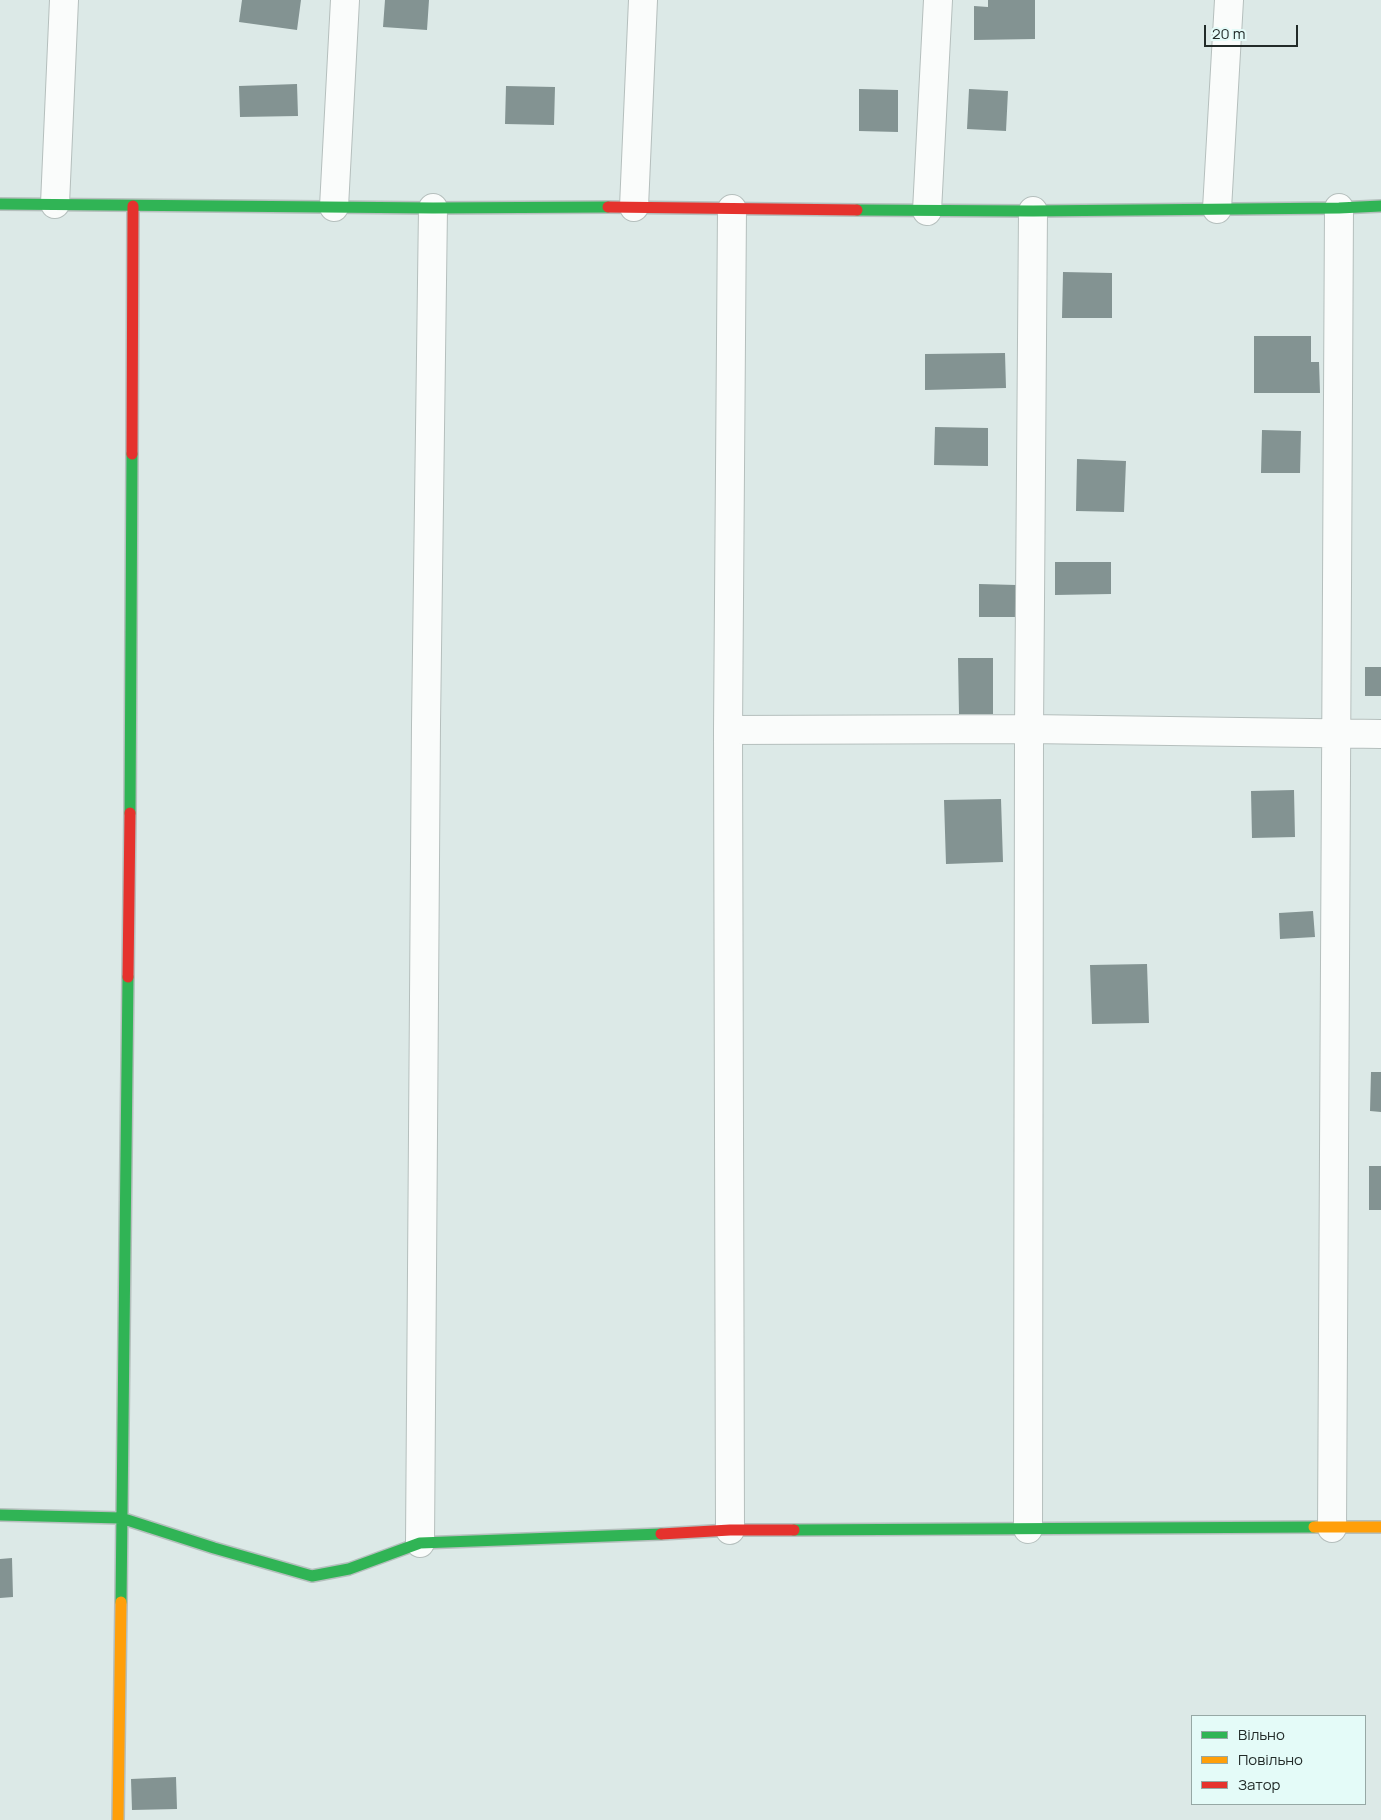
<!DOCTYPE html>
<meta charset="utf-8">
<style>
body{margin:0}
#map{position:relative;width:1381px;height:1820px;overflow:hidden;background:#dce9e7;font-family:Manrope,sans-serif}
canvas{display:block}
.legend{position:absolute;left:1191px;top:1715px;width:175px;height:90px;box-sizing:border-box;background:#e4fbf8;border:1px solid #96a8a5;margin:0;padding:6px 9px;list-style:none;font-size:15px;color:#222b29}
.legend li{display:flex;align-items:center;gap:10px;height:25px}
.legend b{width:25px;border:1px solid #96a8a5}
.scale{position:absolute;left:1204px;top:25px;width:94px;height:22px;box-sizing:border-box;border:2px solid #222b29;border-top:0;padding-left:6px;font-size:15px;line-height:18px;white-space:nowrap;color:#222b29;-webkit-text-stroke:4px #e4fbf8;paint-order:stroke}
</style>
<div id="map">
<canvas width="1381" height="1820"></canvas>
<ul class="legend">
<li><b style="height:6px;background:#30b455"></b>Вільно</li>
<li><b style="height:6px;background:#ff9f0a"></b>Повільно</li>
<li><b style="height:6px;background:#e5322d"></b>Затор</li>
</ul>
<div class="scale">20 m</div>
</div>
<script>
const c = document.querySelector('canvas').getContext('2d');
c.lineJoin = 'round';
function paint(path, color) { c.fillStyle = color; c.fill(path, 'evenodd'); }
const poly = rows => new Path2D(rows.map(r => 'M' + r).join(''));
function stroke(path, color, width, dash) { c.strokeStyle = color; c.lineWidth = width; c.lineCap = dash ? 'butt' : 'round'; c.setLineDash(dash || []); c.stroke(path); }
paint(poly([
 [242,0,301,0,297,30,239,22],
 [385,0,429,0,427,30,383,27],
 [988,0,1035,0,1035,39,974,40,974,6,988,7],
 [297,84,298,116,240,117,239,86],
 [506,86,555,87,554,125,505,124],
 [859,89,898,90,898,132,859,131],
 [969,89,1008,91,1006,131,967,129],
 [1063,272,1112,273,1112,318,1062,318],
 [1254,336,1311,336,1311,362,1319,362,1320,393,1254,393],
 [1005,353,1006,388,925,390,925,354],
 [935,427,988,428,988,466,934,465],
 [1262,430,1301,431,1300,473,1261,473],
 [1077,459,1126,461,1124,512,1076,511],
 [1055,562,1111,562,1111,594,1055,595],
 [979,584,1016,585,1015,617,979,617],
 [958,658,993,658,993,714,959,714],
 [1365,667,1381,667,1381,696,1365,696],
 [1294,790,1295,837,1252,838,1251,791],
 [1001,799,1003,862,946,864,944,800],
 [1313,911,1315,937,1280,939,1279,913],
 [1147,964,1149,1023,1092,1024,1090,965],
 [1371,1072,1381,1072,1381,1112,1370,1111],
 [1369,1166,1381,1166,1381,1210,1369,1210],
 [12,1558,13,1597,0,1598,0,1559],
 [176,1777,177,1809,132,1810,131,1779]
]), '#839392');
const street = poly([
 [55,204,64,0],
 [334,207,345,0],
 [634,207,643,0],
 [1217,209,1229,0],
 [927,211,938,0],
 [728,730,1029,729,1381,734],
 [1332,1528,1339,208],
 [1028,1529,1029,729,1033,211],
 [730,1530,728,730,732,209],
 [420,1543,426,724,433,208]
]);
const fast = poly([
 [0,204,433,208,608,207],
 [857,210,1033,211,1339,208,1381,206],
 [130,813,132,454],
 [0,1515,121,1518,214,1548,312,1576,349,1569,420,1543,661,1534],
 [794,1530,1314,1527],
 [121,1602,128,977]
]);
const slow = poly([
 [1314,1527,1381,1527],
 [118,1820,121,1602]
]);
const jam = poly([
 [608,207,857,210],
 [132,454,133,206],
 [128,977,130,813],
 [661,1534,730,1530,794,1530]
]);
stroke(street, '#b5bfbd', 30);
stroke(fast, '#b5bfbd', 14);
stroke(slow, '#b5bfbd', 14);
stroke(jam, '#b5bfbd', 14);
stroke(street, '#fafcfb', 28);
stroke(fast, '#30b455', 11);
stroke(slow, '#ff9f0a', 11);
stroke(jam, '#e5322d', 11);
</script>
